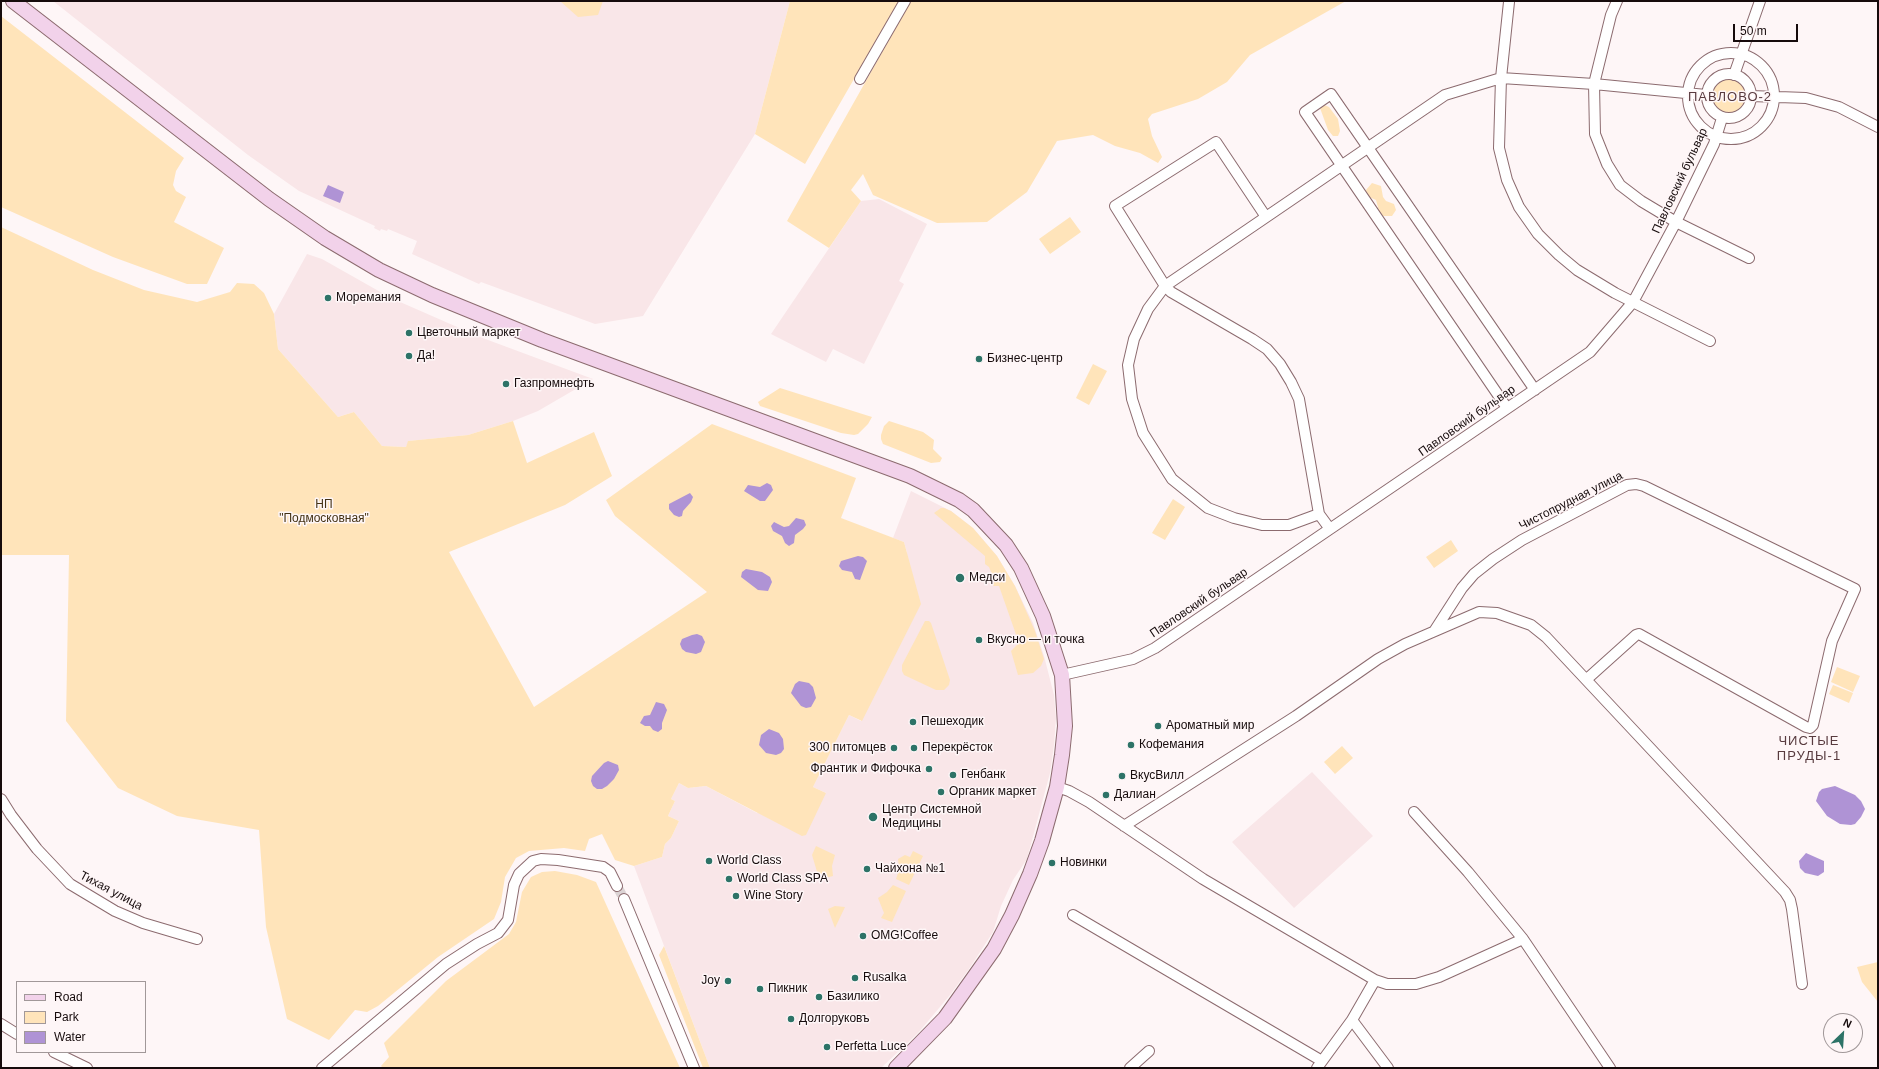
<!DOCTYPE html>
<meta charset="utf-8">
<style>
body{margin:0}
#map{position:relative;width:1879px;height:1069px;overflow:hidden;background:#fef6f7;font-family:Arial,sans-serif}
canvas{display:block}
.frame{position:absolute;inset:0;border:2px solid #160b0c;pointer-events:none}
.legend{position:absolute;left:16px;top:981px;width:130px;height:72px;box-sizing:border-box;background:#fef6f7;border:1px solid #a19899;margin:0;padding:5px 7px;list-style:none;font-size:12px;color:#160b0c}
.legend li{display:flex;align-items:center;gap:8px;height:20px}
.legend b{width:20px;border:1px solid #a19899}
.north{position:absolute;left:1823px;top:1013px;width:40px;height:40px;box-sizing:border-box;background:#fef6f7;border:1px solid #a19899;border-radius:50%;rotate:25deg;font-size:11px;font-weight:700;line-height:16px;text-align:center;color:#160b0c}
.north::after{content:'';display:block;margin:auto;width:14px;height:18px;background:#2d7367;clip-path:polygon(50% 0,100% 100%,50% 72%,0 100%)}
.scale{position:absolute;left:1733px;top:24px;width:65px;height:18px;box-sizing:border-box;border:2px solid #160b0c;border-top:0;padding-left:5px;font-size:12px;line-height:14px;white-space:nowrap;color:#160b0c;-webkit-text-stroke:3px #fef6f7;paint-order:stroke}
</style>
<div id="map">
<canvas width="1879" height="1069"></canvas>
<div class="frame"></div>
<ul class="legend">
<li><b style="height:5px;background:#f2d2ea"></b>Road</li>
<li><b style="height:11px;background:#ffe4ba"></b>Park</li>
<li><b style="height:11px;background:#af93d5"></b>Water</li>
</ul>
<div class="north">N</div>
<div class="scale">50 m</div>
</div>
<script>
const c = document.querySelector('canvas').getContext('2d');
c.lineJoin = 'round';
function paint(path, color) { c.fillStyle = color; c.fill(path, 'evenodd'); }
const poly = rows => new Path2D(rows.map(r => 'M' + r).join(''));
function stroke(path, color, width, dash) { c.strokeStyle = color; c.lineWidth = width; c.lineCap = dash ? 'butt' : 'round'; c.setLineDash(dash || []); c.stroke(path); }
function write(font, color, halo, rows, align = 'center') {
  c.font = font + ' Arial,sans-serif'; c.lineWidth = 3; c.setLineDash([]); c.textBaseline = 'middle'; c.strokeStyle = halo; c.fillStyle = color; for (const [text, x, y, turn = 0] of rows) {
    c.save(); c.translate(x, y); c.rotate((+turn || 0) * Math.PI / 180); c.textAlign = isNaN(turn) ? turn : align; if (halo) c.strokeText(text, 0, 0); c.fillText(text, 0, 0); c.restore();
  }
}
paint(poly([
 [53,1,790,1,755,134,643,316,595,324,481,282,479,284,412,254,417,241,388,229,387,231,381,229,380,231,374,228,375,226,299,191,248,155],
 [879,199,927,224,899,281,904,284,864,364,833,349,826,362,771,334,861,201],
 [307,254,322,259,391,298,480,337,593,379,538,411,513,421,468,435,409,441,406,447,382,446,354,412,338,417,278,349,274,314],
 [911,491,951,511,973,528,997,556,1015,586,1033,623,1044,656,1054,695,1056,718,1054,745,1050,773,1027,859,1013,880,1001,906,993,932,969,969,950,995,918,1033,881,1068,710,1068,634,866,662,857,665,844,671,838,679,821,668,816,675,801,671,799,679,783,688,788,706,786,757,813,826,793,813,787,849,715,861,721,907,553,904,542,893,538],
 [1312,772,1373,836,1294,908,1232,842]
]), '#f9e6e8');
paint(poly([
 [560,1,603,1,598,15,578,17],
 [790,1,899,1,805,164,755,134],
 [911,1,1346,1,1250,55,1227,82,1198,99,1152,114,1148,119,1152,136,1162,157,1158,163,1140,153,1115,146,1093,135,1057,141,1027,192,987,222,937,223,873,195,863,174,851,190,861,201,829,248,787,221],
 [1,16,184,158,176,171,173,185,176,191,186,197,174,222,224,248,207,284,187,284,113,257,1,207],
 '1711 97a18 18 0 1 1 36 0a18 18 0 1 1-36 0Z',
 [1322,104,1329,107,1338,119,1340,131,1338,136,1333,136,1328,130,1320,108],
 [1372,183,1381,186,1383,197,1386,201,1394,204,1396,210,1392,216,1383,216,1379,211,1376,200,1367,196,1366,190],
 [1070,217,1081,232,1050,254,1039,239],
 [1,227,93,270,144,290,197,302,230,292,237,283,254,284,264,293,274,314,278,349,338,417,354,412,382,446,406,447,408,441,468,435,513,421,527,463,594,432,612,476,565,505,449,552,534,707,707,592,615,516,606,500,712,424,856,478,841,518,904,542,921,604,862,721,849,715,813,787,826,793,806,835,802,836,706,786,688,788,679,783,671,799,675,801,668,816,679,821,671,838,665,844,662,857,634,866,615,860,602,834,589,839,585,851,564,848,529,851,516,858,505,877,501,902,494,919,438,957,378,1006,367,1012,355,1010,329,1040,287,1019,266,927,259,830,177,816,118,788,66,721,69,555,1,555],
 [1093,364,1107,371,1089,405,1076,398],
 [780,388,872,417,868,424,858,434,854,435,841,433,760,406,758,402],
 [889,421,923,432,930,437,934,440,933,449,942,458,940,462,931,463,883,444,881,439,881,435,884,426],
 [1173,499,1185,507,1165,540,1152,533],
 [941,508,944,508,951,511,973,528,997,556,1015,586,1035,631,1044,659,1041,666,1033,673,1018,675,1011,651,1019,643,999,586,993,586,994,579,989,567,985,564,985,556,934,513],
 [1451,540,1458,551,1434,568,1426,557],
 [925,621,929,621,931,623,950,680,949,685,944,690,936,690,904,675,902,671,902,665],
 [1837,667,1860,676,1853,692,1831,682],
 [1833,685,1853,693,1849,703,1829,694],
 [1342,746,1353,758,1335,774,1324,762],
 [816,846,835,855,832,866,833,876,825,878,818,875,812,855],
 [913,851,923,856,909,885,896,879,899,870,898,859,905,855,910,857],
 [555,871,577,875,596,882,680,1068,383,1068,381,1066,389,1057,384,1043,446,981,509,934,516,922,522,892,531,877,542,872],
 [893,885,906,891,892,922,881,918,884,913,878,898,887,892],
 [835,906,845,907,835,928,828,909],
 [664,946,710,1068,703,1068,659,955],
 [1878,962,1878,1002,1862,982,1857,967]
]), '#ffe4ba');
paint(poly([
 [328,185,344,192,340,203,323,196],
 [767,483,771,485,773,490,765,501,760,501,744,491,748,485,760,487],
 [690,493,693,497,691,502,683,511,682,516,679,517,674,515,669,509,669,504],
 [796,518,804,520,806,525,803,529,795,535,794,543,789,546,785,543,782,536,773,531,771,526,774,522,784,527,789,526],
 [858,556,863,557,867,561,860,580,855,579,852,572,842,570,839,566,841,561],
 [746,569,762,572,770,577,772,582,768,591,758,590,741,577,742,572],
 [697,634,702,636,705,642,701,652,696,654,686,652,682,649,680,644,682,639,692,635],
 [799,681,809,683,813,687,816,698,811,707,806,708,801,706,791,693,795,684],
 [656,702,664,704,667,710,662,723,662,729,658,732,653,730,650,726,645,726,640,723,644,716,650,715],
 [769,729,779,733,783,739,784,749,781,753,776,755,766,753,759,745,761,735],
 [608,761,618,765,619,770,614,779,607,786,602,789,597,789,593,786,591,781,592,776,604,763],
 [1835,786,1855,795,1861,801,1865,809,1861,817,1855,824,1851,825,1840,824,1827,816,1816,801,1819,792,1822,789],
 [1806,853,1824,861,1824,872,1818,876,1805,873,1800,868,1799,861]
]), '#af93d5');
stroke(poly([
 [617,886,624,899]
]), '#dbd3d4', 10, [10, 5]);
const street = poly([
 [1617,1,1611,15,1594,84,1595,134,1607,164,1620,185,1641,201,1676,222,1749,258],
 [1509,2,1501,78,1499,148,1507,180,1519,207,1538,234,1559,255,1577,270,1615,293,1710,341],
 '1688 96a43 43 0 1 1 86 0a43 43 0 1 1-86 0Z',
 '1707 96a22 22 0 1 1 44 0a22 22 0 1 1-44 0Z',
 [1734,75,1760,1],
 [860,79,905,1],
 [1751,96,1806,98,1839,107,1878,127],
 [1266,217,1216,142,1115,206,1165,286,1171,292,1252,339,1267,349,1280,364,1291,382,1299,399,1319,514,1330,529],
 [1507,408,1305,112,1331,94,1535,390],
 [1319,514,1289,525,1262,525,1234,518,1208,508,1172,479,1143,433,1132,399,1128,365,1134,339,1148,309,1165,286,1445,95,1501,78,1594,84,1706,95],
 [1435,630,1462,588,1474,574,1493,559,1522,540,1627,485,1636,484,1644,486,1855,589,1832,641,1813,725,1810,728,1806,727,1639,634,1636,635,1587,679],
 [1062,675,1133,659,1155,648,1590,352,1633,302,1676,222,1714,144,1722,118],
 [1057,787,1069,791,1089,802,1203,879,1375,980,1387,984,1416,984,1439,977,1523,939,1610,1068],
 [1,799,11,815,37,849,70,884,115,911,143,923,197,939],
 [1414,812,1468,872,1523,939],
 [1124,826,1296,716,1378,659,1405,644,1479,612,1497,613,1531,625,1546,637,1785,892,1790,900,1792,909,1802,984],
 [624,899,694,1068],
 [1073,915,1322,1061],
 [1352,1020,1388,1068],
 [1,1024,17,1034],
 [54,1052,87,1068],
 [322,1068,446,964,477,944,498,933,508,920,514,885,519,874,533,861,541,859,558,860,603,867,610,872,617,886],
 [1130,1068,1149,1051],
 [1317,1068,1352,1020,1375,980]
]);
const secondary = poly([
 [13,1,269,199,325,238,379,270,432,295,542,340,910,476,959,500,973,510,1006,545,1021,568,1043,616,1062,675,1065,726,1062,755,1057,787,1042,841,1030,874,1012,915,994,949,945,1018,896,1068]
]);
stroke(street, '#8c6b6f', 12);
stroke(secondary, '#8c6b6f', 16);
stroke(street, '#fff', 10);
stroke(secondary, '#f2d2ea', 14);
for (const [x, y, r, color] of [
 [328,298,4,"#2d7367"],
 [409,333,4,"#2d7367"],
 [409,356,4,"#2d7367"],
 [979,359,4,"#2d7367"],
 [506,384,4,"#2d7367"],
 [960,578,5,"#2d7367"],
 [979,640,4,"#2d7367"],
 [913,722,4,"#2d7367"],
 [1158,726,4,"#2d7367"],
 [1131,745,4,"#2d7367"],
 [894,748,4,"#2d7367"],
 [914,748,4,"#2d7367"],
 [929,769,4,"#2d7367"],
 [953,775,4,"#2d7367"],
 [1122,776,4,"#2d7367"],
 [941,792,4,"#2d7367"],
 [1106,795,4,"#2d7367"],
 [873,817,5,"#2d7367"],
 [709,861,4,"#2d7367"],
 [1052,863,4,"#2d7367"],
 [867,869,4,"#2d7367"],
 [729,879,4,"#2d7367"],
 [736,896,4,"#2d7367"],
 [863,936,4,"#2d7367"],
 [855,978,4,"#2d7367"],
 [728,981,4,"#2d7367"],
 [760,989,4,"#2d7367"],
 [819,997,4,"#2d7367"],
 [791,1019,4,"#2d7367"],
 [827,1047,4,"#2d7367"]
]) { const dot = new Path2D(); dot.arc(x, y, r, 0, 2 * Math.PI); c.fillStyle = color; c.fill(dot); stroke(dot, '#fef6f7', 1.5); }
write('12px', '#160b0c', '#fef6f7', [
 ["Павловский бульвар",1680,181,-65],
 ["Павловский бульвар",1467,421,-35],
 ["Чистопрудная улица",1571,501,-27],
 ["Павловский бульвар",1199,603,-34],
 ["Тихая улица",111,891,28]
]);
write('12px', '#160b0c', '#fef6f7', [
 ["Моремания",336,298],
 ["Цветочный маркет",417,333],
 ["Да!",417,356],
 ["Бизнес-центр",987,359],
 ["Газпромнефть",514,384],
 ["Медси",969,578],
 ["Вкусно — и точка",987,640],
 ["Пешеходик",921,722],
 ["Ароматный мир",1166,726],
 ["Кофемания",1139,745],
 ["300 питомцев",886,748,"right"],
 ["Перекрёсток",922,748],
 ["Франтик и Фифочка",921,769,"right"],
 ["Генбанк",961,775],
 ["ВкусВилл",1130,776],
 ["Органик маркет",949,792],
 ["Далиан",1114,795],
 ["Центр Системной",882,810],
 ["Медицины",882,824],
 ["World Class",717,861],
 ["Новинки",1060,863],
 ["Чайхона №1",875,869],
 ["World Class SPA",737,879],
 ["Wine Story",744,896],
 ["OMG!Coffee",871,936],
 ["Rusalka",863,978],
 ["Joy",720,981,"right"],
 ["Пикник",768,989],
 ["Базилико",827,997],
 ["Долгоруковъ",799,1019],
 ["Perfetta Luce",835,1047]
], 'left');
write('12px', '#443214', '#fef6f7', [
 ["НП",324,505],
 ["\"Подмосковная\"",324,519]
]);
c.letterSpacing = '1px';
write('13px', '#583b3f', '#fef6f7', [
 ["ПАВЛОВО-2",1730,97],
 ["ЧИСТЫЕ",1809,741],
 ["ПРУДЫ-1",1809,756]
]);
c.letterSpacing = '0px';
</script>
